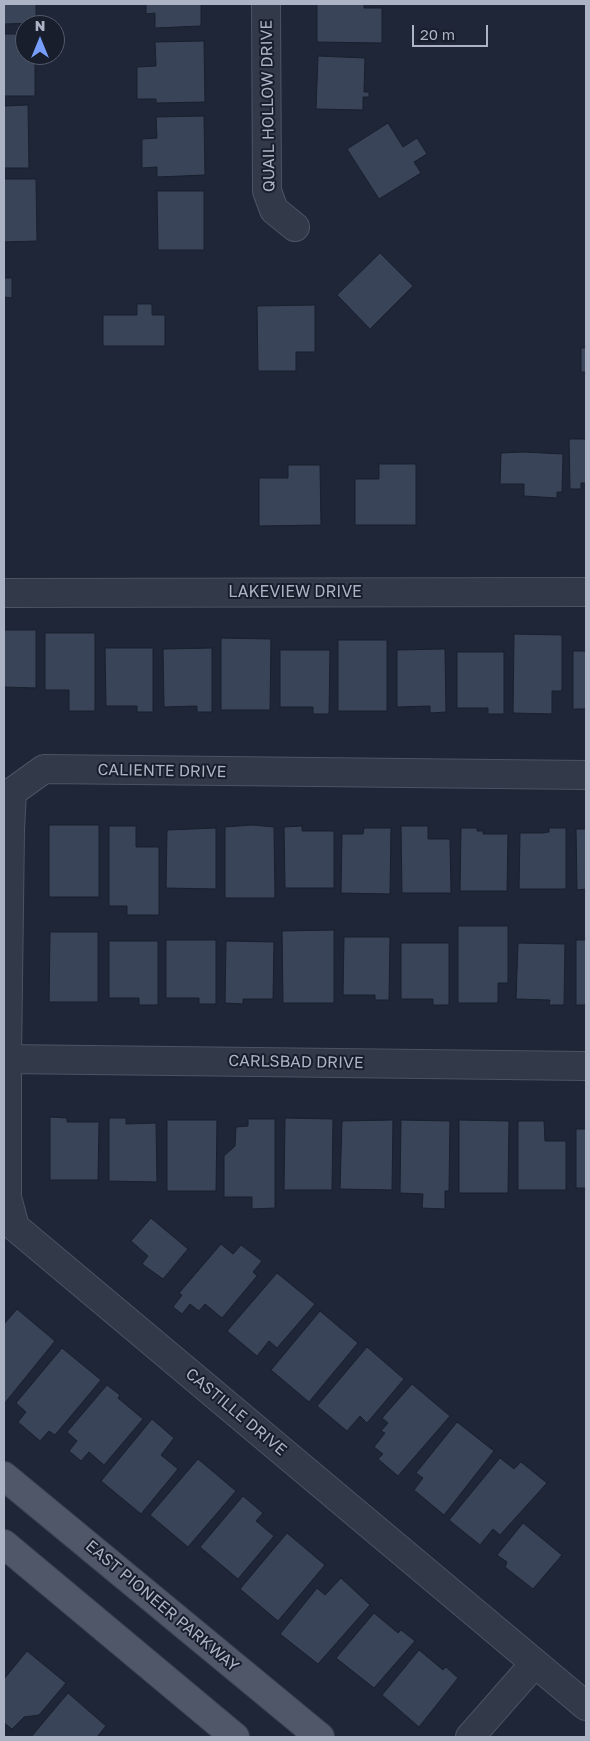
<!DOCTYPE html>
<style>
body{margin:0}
#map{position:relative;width:590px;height:1741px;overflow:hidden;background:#1e2637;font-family:"Golos Text",sans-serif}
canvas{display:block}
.frame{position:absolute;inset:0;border:5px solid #acb3c5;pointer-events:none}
.north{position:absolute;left:15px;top:15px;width:50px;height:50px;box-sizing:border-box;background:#181e2c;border:1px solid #535a69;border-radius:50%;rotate:0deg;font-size:14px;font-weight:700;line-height:20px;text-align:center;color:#acb3c5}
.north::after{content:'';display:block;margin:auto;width:18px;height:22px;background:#789efd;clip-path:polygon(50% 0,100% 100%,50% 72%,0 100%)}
.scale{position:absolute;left:412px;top:25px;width:76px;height:22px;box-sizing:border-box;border:2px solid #acb3c5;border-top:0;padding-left:6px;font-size:15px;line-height:18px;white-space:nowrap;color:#acb3c5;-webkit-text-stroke:4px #181e2c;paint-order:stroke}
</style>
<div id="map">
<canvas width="590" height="1741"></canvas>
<div class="frame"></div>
<div class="north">N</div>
<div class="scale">20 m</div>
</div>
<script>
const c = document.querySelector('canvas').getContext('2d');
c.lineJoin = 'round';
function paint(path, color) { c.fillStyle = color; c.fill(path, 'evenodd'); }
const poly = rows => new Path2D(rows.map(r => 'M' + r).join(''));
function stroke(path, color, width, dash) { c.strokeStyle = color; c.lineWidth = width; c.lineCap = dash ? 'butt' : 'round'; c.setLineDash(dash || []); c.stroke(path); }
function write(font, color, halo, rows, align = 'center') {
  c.font = font + ' "Golos Text",sans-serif'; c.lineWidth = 4; c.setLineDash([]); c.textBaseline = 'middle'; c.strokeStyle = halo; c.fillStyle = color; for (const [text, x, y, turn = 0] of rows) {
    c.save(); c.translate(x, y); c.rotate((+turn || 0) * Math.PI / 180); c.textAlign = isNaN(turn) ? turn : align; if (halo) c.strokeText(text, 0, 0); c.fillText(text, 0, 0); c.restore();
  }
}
const building = poly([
 [4,4,36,4,36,23,4,24,4,4],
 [146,4,201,4,201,26,155,28,155,13,146,14,146,4],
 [317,4,364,4,364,8,382,8,382,43,317,42,317,4],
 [4,34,25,34,25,55,35,55,35,96,4,96,4,34],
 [204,41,205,102,156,103,156,99,137,99,137,67,156,66,155,42,204,41],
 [318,56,365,58,364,92,369,92,369,97,363,97,363,110,316,109,318,56],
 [28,105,29,168,4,168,4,106,28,105],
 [204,116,205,175,157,177,157,167,142,168,142,139,157,138,156,117,204,116],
 [388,123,403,147,417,138,427,154,414,162,421,173,379,199,347,149,388,123],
 [4,179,36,179,37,241,4,242,4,179],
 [157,191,204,191,204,250,158,250,157,191],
 [380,253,413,286,370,329,337,295,380,253],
 [4,278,12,278,12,298,4,297,4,278],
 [137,304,152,304,152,315,165,315,165,346,103,346,103,315,137,315,137,304],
 [315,305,315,352,296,352,296,371,258,371,257,306,315,305],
 [581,348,586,348,586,372,581,372,581,348],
 [569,439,586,439,586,483,581,483,581,489,570,489,569,439],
 [523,452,563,454,562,492,557,492,557,498,524,496,524,484,500,484,501,453,523,452],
 [379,464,416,464,416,525,355,525,355,479,379,479,379,464],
 [288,465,320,465,321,525,259,526,259,478,288,478,288,465],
 [4,630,36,630,36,688,4,687,4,694,4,630],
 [45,633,95,633,95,711,69,711,69,690,45,690,45,633],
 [514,634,562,635,562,691,552,691,552,714,513,713,514,634],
 [221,638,271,639,270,710,221,710,221,638],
 [338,640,387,640,387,711,338,711,338,640],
 [105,648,153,648,153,712,137,712,137,706,106,706,105,648],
 [212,648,212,712,197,712,197,706,164,707,163,649,212,648],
 [445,649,446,712,430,713,430,706,397,707,397,650,445,649],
 [280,650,330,650,329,714,313,714,313,707,280,707,280,650],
 [573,651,586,651,586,709,573,709,573,651],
 [457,652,504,652,504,714,488,714,488,708,457,708,457,652],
 [49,825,99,825,99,897,49,897,49,825],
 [252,825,274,827,275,898,225,898,225,827,252,825],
 [109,826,136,826,136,847,159,847,159,915,127,915,127,906,109,906,109,826],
 [302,826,302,831,334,831,334,888,285,888,284,827,302,826],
 [401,826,428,826,428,839,450,839,451,893,402,893,401,826],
 [216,828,216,889,166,888,167,830,216,828],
 [364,828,391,828,390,894,341,893,342,834,363,834,364,828],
 [461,828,477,828,477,831,483,831,483,834,508,834,507,891,460,891,461,828],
 [549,828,566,828,566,889,519,889,520,833,543,833,549,832,549,828],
 [576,829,586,829,586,889,577,890,576,829],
 [458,926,508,926,508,983,498,983,498,1003,458,1003,458,926],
 [334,930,334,1003,283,1003,282,931,334,930],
 [50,932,98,932,98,1002,49,1002,50,932],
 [344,937,390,937,389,1000,375,1000,375,995,343,995,344,937],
 [166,940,216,940,216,1004,199,1004,199,998,166,998,166,940],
 [576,940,586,940,586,1005,576,1005,576,940],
 [109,941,158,941,158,1005,139,1005,139,998,109,998,109,941],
 [226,941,274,942,273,999,243,999,243,1004,225,1003,226,941],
 [401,943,449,943,449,1005,433,1005,433,999,401,999,401,943],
 [518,943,565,944,564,1005,549,1005,550,1000,516,999,518,943],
 [50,1117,67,1118,67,1122,99,1122,98,1180,50,1180,50,1117],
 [109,1118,126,1118,126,1124,156,1123,157,1182,109,1181,109,1118],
 [285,1118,333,1119,332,1190,284,1190,285,1118],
 [248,1119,275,1119,275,1208,252,1209,252,1197,224,1197,224,1156,235,1146,236,1127,248,1126,248,1119],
 [167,1120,217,1120,216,1191,167,1191,167,1120],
 [393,1120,392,1190,340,1189,342,1121,393,1120],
 [401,1120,450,1121,449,1191,445,1191,445,1209,422,1208,423,1194,400,1193,401,1120],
 [459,1120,509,1121,508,1193,459,1193,459,1120],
 [518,1121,544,1121,545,1141,566,1141,566,1190,518,1190,518,1121],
 [576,1129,586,1129,586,1188,576,1188,576,1129],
 [151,1218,188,1249,163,1279,142,1264,148,1256,131,1241,151,1218],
 [221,1244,233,1254,241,1245,262,1261,253,1272,257,1276,222,1318,205,1304,199,1311,190,1304,182,1314,173,1307,182,1295,179,1293,221,1244],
 [277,1273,315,1304,277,1348,269,1341,257,1356,227,1331,277,1273],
 [17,1309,55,1341,4,1404,4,1324,17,1309],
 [320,1311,358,1343,309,1402,271,1370,320,1311],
 [367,1347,404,1379,367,1423,360,1416,347,1431,317,1406,367,1347],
 [62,1348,101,1380,55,1435,49,1431,40,1441,18,1422,26,1412,16,1403,62,1348],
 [412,1384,450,1416,398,1476,378,1459,383,1454,374,1447,385,1433,381,1431,388,1423,382,1418,412,1384],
 [107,1385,120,1395,118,1398,143,1419,104,1465,89,1452,81,1461,69,1451,77,1441,67,1432,107,1385],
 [152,1419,174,1438,161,1455,178,1469,141,1514,101,1481,152,1419],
 [457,1422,494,1451,444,1515,414,1490,423,1478,416,1473,457,1422],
 [500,1458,514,1469,521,1462,547,1483,500,1535,493,1529,480,1545,449,1520,500,1458],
 [198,1459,236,1491,188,1547,150,1515,198,1459],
 [243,1496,263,1513,256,1521,274,1536,238,1579,200,1547,243,1496],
 [523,1523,562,1555,533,1589,505,1567,507,1562,497,1555,523,1523],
 [287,1533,325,1565,278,1621,240,1589,287,1533],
 [341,1578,370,1605,318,1664,280,1634,317,1588,325,1595,341,1578],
 [374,1613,398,1633,401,1630,415,1641,374,1688,336,1658,374,1613],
 [419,1650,443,1670,446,1667,458,1678,419,1727,382,1695,419,1650],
 [27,1651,66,1683,39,1715,24,1717,12,1729,4,1723,4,1679,27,1651],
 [68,1693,106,1726,97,1737,31,1737,68,1693]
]);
paint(building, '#3a4458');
stroke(building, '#19202e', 1);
const minor = poly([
 [266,4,267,191,274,210,295,227],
 [4,593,586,592],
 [586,775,44,769,12,792,10,830,7,1059,7,1197,15,1227,586,1706],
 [7,1059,586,1066],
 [470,1737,535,1663]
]);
const major = poly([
 [4,1476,320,1737],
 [4,1544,235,1737]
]);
stroke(minor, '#4c5363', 30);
stroke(major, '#3b4251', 30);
stroke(minor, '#323948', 28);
stroke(major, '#4f5768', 28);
write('16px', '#acb3c5', '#181e2c', [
 ["QUAIL HOLLOW DRIVE",268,106,-91],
 ["LAKEVIEW DRIVE",295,592],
 ["CALIENTE DRIVE",162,771,1],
 ["CARLSBAD DRIVE",296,1062,1],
 ["CASTILLE DRIVE",236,1412,40],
 ["EAST PIONEER PARKWAY",162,1606,40]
]);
</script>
